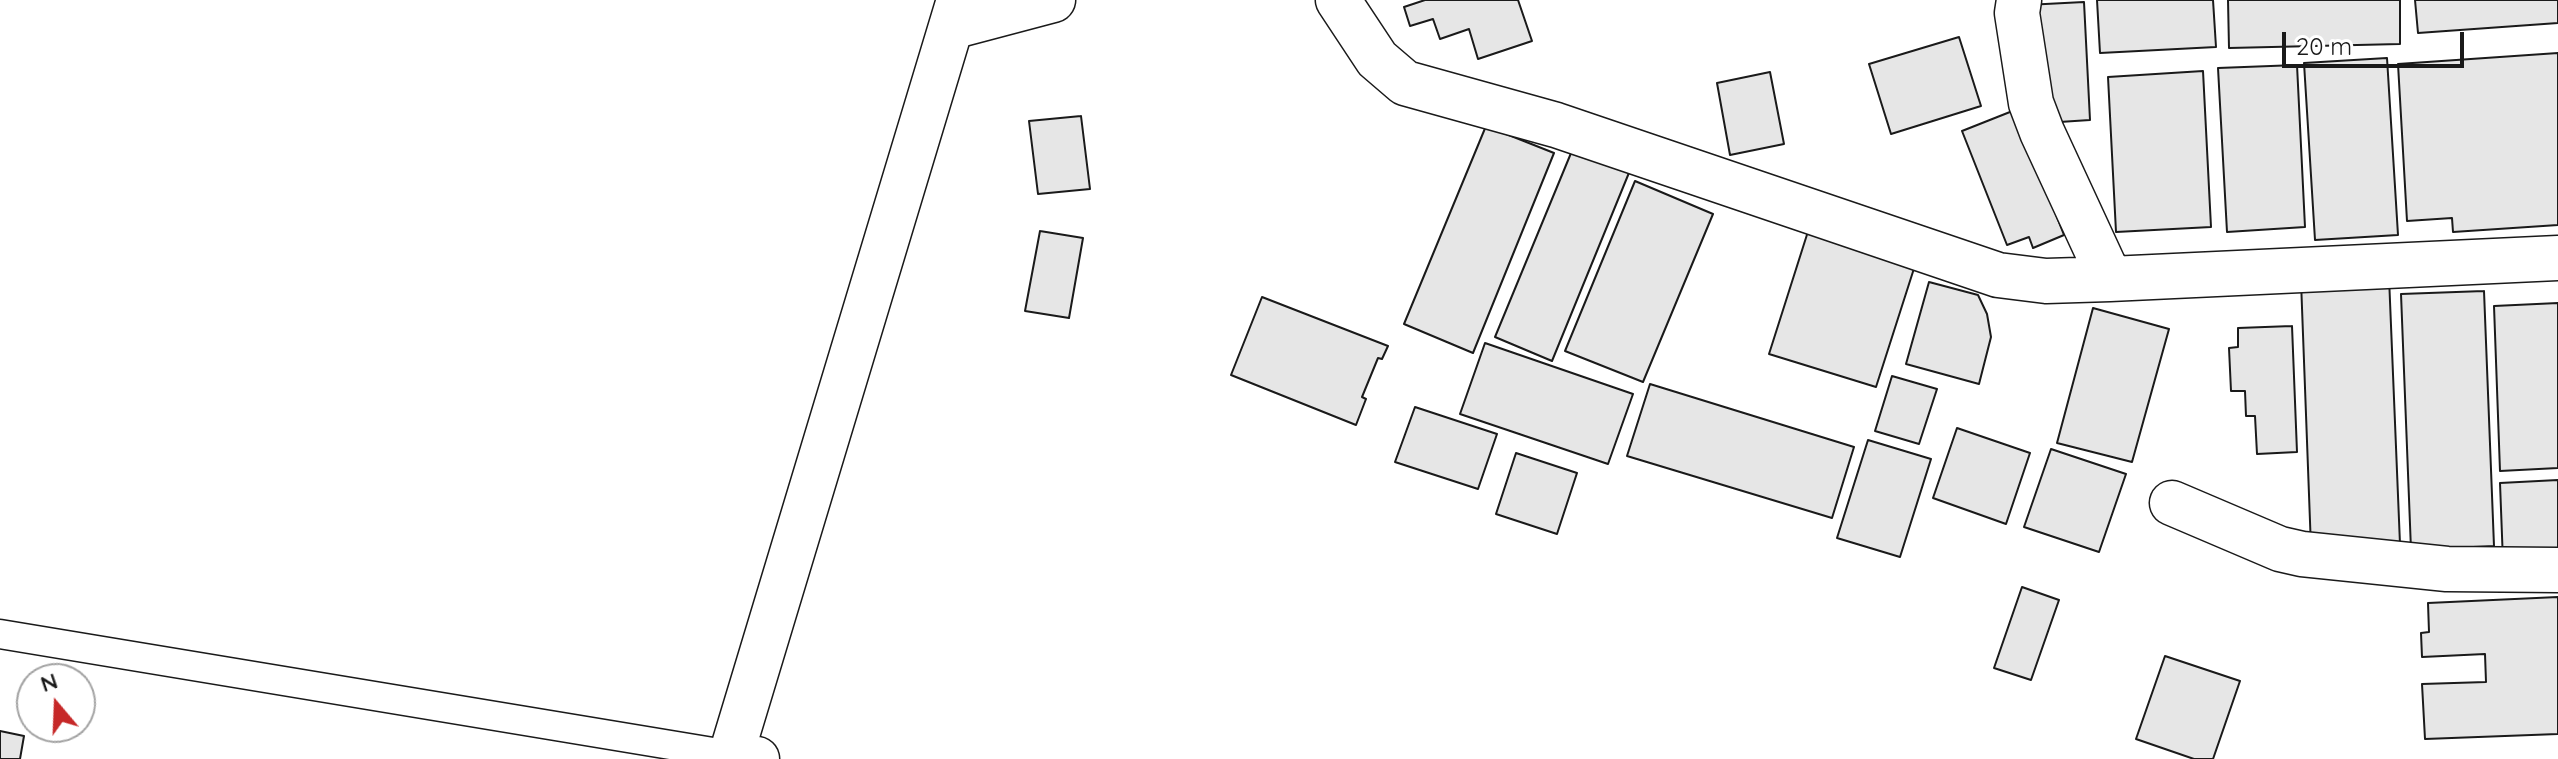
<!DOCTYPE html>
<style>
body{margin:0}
#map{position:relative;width:2558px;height:759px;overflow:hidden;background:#fff;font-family:Quicksand,sans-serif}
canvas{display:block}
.north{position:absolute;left:16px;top:663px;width:80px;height:80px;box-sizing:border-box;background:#fff;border:2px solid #a3a3a3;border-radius:50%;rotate:341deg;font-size:22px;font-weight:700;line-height:32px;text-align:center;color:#1a1a1a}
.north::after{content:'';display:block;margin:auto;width:28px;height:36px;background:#c62828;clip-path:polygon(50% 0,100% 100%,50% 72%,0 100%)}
.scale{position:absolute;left:2282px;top:32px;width:182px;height:36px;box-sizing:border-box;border:4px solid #1a1a1a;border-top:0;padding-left:10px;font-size:24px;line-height:28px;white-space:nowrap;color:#1a1a1a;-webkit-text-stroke:6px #fff;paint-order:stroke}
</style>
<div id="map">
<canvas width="2558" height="759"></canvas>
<div class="north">N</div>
<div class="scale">20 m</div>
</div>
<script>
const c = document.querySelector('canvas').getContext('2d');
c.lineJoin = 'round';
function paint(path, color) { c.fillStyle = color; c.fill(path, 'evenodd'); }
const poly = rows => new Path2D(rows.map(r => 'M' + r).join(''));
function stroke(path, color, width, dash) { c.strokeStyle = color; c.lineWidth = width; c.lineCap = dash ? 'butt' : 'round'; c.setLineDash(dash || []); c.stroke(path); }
const building = poly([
 [1425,0,1518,0,1532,41,1478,59,1469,29,1440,39,1433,19,1410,26,1404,7,1425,0],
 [2097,0,2213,0,2216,47,2100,53,2097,0],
 [2228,0,2400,0,2400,44,2229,48,2228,0],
 [2415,0,2558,0,2558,23,2418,33,2415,0],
 [2084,2,2090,120,2044,123,2026,5,2084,2],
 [1959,37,1981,106,1891,134,1869,64,1959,37],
 [2558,53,2558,225,2453,232,2452,218,2407,221,2398,64,2558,53],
 [2387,58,2398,235,2315,240,2304,63,2387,58],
 [2297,65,2305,227,2227,232,2218,68,2297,65],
 [2203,71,2211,227,2116,232,2108,77,2203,71],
 [1770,72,1784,144,1730,155,1717,83,1770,72],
 [2015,110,2064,235,2033,248,2029,237,2007,245,1962,131,2015,110],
 [1081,116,1090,189,1038,194,1029,121,1081,116],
 [1486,126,1554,153,1473,353,1404,324,1486,126],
 [1576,141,1633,163,1552,361,1495,337,1576,141],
 [1635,181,1713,214,1643,382,1565,351,1635,181],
 [1811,222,1918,256,1876,387,1769,354,1811,222],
 [1040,231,1083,238,1069,318,1025,311,1040,231],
 [2389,277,2400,544,2311,548,2301,281,2389,277],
 [1929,282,1978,295,1987,314,1991,337,1979,384,1906,364,1929,282],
 [2484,291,2494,546,2411,550,2401,294,2484,291],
 [1262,297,1388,346,1382,359,1378,358,1362,397,1366,399,1356,425,1231,375,1262,297],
 [2558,303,2558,468,2500,471,2494,306,2558,303],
 [2093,308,2169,329,2132,462,2057,443,2093,308],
 [2292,326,2297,452,2257,454,2255,416,2246,416,2245,391,2231,391,2229,348,2238,347,2238,328,2292,326],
 [1485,343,1633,394,1608,464,1460,414,1485,343],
 [1892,376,1937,389,1919,444,1875,431,1892,376],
 [1650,384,1854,447,1832,518,1627,456,1650,384],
 [1415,407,1497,434,1478,489,1395,462,1415,407],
 [1957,428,2030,453,2006,524,1933,498,1957,428],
 [1868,440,1931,459,1900,557,1837,538,1868,440],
 [2051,449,2126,474,2099,552,2024,527,2051,449],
 [1516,453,1577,473,1557,534,1496,514,1516,453],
 [2558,480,2558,560,2503,562,2500,483,2558,480],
 [2022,587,2059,600,2031,680,1994,668,2022,587],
 [2558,597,2558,734,2425,739,2422,684,2486,682,2485,654,2422,657,2421,633,2429,632,2428,603,2558,597],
 [2165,656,2240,681,2213,759,2194,759,2136,739,2165,656],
 [0,731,24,736,20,759,0,759,0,731]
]);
paint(building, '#e6e6e6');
stroke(building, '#1a1a1a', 2);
const service = poly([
 [0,634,731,755]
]);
const minor = poly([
 [1338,0,1377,59,1405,83,1556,125,1998,275,2046,281,2110,279,2558,258],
 [2019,0,2017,13,2031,103,2042,132,2110,279],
 [951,27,1053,0],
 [2172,503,2280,549,2302,554,2447,569,2558,570],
 [757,759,731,755,959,0]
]);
stroke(service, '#1a1a1a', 31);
stroke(minor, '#1a1a1a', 47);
stroke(service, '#fff', 28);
stroke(minor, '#fff', 44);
</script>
